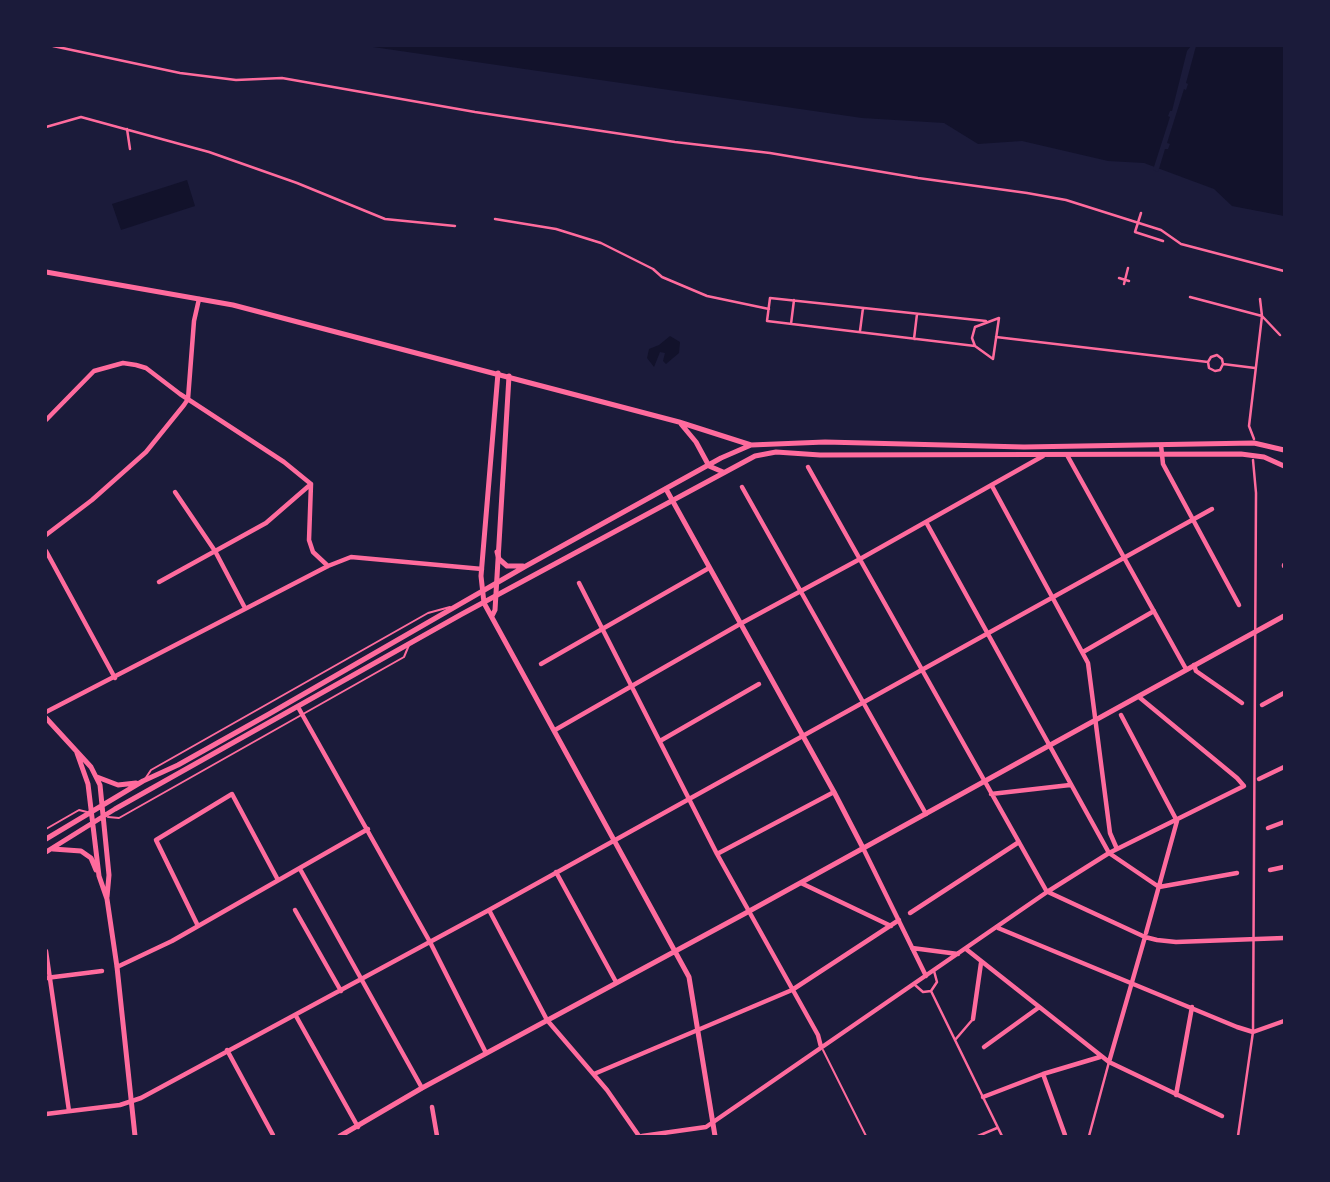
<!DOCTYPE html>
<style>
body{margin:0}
#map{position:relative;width:1330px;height:1182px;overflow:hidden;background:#1b1b3a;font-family:"Source Sans 3",sans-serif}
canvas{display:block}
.frame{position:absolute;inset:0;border:47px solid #1b1b3a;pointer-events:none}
</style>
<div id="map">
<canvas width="1330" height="1182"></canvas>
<div class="frame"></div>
</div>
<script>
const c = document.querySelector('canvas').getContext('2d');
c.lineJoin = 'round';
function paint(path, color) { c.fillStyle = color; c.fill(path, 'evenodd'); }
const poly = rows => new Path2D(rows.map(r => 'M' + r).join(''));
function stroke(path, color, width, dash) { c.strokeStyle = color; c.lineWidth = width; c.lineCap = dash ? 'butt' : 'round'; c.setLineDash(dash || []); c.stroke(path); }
paint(poly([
 [366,46,1284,46,1284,216,1232,206,1214,189,1144,163,1108,161,1022,141,978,144,944,123,862,118],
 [187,180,195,206,121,230,112,204],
 [670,336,680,342,679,353,666,364,663,361,665,353,660,352,654,367,647,358,649,349,659,345]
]), '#12122b');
paint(poly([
 [1191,46,1196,46,1186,83,1188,84,1186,90,1184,89,1167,143,1170,144,1168,149,1165,149,1158,172,1153,170,1170,117,1168,116,1170,111,1172,111,1187,51]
]), '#1b1b3a');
stroke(poly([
 [145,779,151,770,428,613,450,607],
 [108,817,119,818,404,657,409,645],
 [46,829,79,810,87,812],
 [823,1050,866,1136]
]), '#ff6b9d', 2);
stroke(poly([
 [53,46,180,73,236,80,282,78,475,112,675,142,770,153,918,178,1027,193,1066,200,1161,230,1181,244,1284,271],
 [46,127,81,117,209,152,297,183,385,219,455,226],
 [127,129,130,149],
 [1141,213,1135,232,1163,241],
 [495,219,556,229,601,243,653,269,662,277,707,296,769,309],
 [1119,278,1129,281],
 [1124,284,1128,268],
 [1190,297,1262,316,1249,426,1254,439],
 [1260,299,1262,316,1280,335],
 [791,324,794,300],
 [860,331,863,308],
 [996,337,1208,362,1211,357,1217,355,1222,359,1223,364,1220,370,1215,371,1209,368,1208,362],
 [914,339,917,314],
 [975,346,972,338,975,327,999,318,993,359,975,346,767,321,770,298,986,321],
 [1223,364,1255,368],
 [915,985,923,992,931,991,937,982,934,971],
 [931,991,1002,1136],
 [955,1040,973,1019],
 [978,1136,997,1128],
 [1089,1136,1109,1062],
 [1238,1136,1253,1032,1256,493,1253,460]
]), '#ff6b9d', 2.5);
stroke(poly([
 [46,420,94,371,123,363,136,365,146,368,180,394,284,462,311,484],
 [1161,445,1163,464,1239,605],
 [1067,455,1186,669],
 [808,467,1047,892],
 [311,484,309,540,313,552,328,566],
 [992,486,1088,663,1110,833,1117,849],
 [742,487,926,814],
 [175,492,215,551,245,608],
 [926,522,1109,853,1159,887,1237,873],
 [46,535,92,500,146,452,184,405,188,399,194,321,199,299],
 [46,551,115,678],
 [1284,565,1284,566],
 [159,582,266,523,311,484],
 [579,583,717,854,818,1035,821,1047],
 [1083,652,1154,611],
 [541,664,709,568],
 [1194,665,1196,671,1242,703],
 [1262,705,1284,693],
 [298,707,430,942,486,1053],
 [46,712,328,566,351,557,482,569],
 [1121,715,1177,821,1146,933],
 [555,730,740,624,860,559,1043,456],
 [660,741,759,684],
 [1259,779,1284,767],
 [991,794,1070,785],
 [1268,828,1284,822],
 [863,848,926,976],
 [717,854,834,792],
 [300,869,422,1088],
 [1270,870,1284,867],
 [556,872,616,982],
 [801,883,891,926],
 [1048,892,1145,937,1157,940,1176,942,1284,938],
 [295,910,341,991],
 [489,910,547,1020,607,1090,639,1136],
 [910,913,1019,842],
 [198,926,156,840,232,794,278,880],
 [998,928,1237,1027,1253,1032,1284,1021],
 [912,948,958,954],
 [966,949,1109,1062,1222,1116],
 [46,951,69,1111],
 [117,967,172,941,368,829],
 [46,978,102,971],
 [296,1016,358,1127],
 [973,1019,981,963],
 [984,1047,1038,1008],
 [227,1050,273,1135],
 [1109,1062,1145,937],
 [594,1074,792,990,899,920],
 [1043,1074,1065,1135],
 [1176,1095,1192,1007],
 [983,1097,1043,1074,1100,1057],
 [432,1107,437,1136],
 [46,1114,120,1105,141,1098,489,910,1212,509],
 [642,1136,706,1127,1047,892,1109,853,1244,786,1237,778,1139,697]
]), '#ff6b9d', 4.5);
stroke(poly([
 [498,373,481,576,484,603,689,977,715,1136],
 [666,489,834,792,863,848],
 [492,616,495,610,509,376],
 [340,1136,422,1088,744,914,1284,616]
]), '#ff6b9d', 5);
stroke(poly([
 [46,272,233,305,679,422,751,445],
 [681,424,696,442,709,466,723,472],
 [497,552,499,559,507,566,523,566],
 [46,718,91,767,100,785,109,875,107,897],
 [77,753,88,784,99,876,107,899,117,967,135,1136],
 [97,777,118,785,136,783],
 [46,839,143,781,178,765,269,714,526,566,721,458,751,445,825,442,1024,447,1254,443,1284,450],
 [53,849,81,851,91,858,96,870],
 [46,852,115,809,462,614,755,456,776,452,820,455,1241,454,1264,457,1284,466]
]), '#ff6b9d', 5);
</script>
